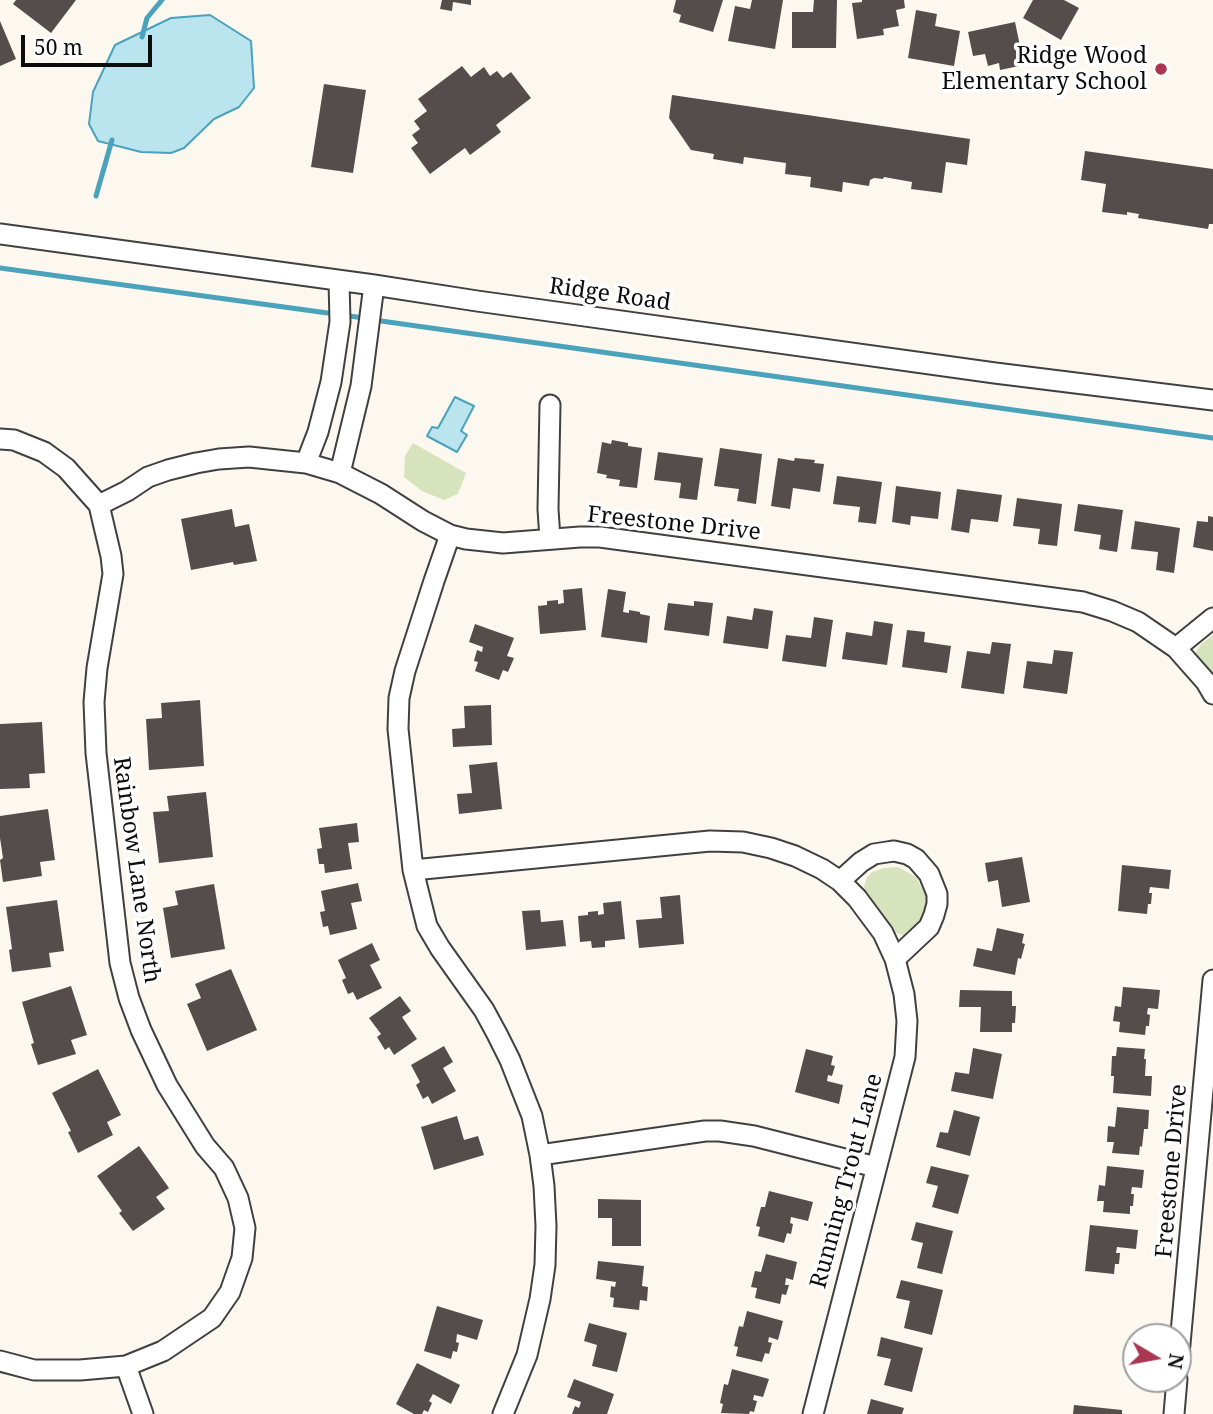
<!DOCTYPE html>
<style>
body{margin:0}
#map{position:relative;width:1213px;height:1414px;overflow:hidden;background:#fdf8ef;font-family:"Noto Serif",serif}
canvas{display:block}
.north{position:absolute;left:1122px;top:1323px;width:70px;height:70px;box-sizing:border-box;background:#fff;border:2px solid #9e9e9e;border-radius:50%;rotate:100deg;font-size:19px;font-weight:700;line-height:28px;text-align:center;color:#0d0d0d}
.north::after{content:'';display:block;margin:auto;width:24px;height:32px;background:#aa3751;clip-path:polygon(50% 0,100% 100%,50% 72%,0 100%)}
.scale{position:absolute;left:21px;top:35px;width:131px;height:32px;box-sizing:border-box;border:4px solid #0d0d0d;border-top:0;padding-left:9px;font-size:21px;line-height:24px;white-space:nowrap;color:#0d0d0d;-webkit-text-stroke:5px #fff;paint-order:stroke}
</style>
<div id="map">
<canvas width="1213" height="1414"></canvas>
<div class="north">N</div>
<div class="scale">50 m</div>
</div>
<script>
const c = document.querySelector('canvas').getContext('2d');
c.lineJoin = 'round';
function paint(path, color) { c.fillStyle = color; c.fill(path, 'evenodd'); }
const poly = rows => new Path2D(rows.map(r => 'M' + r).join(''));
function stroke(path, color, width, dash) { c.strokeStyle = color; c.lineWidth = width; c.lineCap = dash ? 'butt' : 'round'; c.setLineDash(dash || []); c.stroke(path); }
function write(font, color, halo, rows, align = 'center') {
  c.font = font + ' "Noto Serif",serif'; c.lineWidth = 7; c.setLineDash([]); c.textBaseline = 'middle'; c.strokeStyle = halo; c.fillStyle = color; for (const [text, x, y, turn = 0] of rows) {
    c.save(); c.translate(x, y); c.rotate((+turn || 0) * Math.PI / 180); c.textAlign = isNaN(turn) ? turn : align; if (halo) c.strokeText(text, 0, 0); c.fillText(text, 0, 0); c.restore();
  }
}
paint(poly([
 [413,443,466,473,458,494,444,500,422,491,404,477,405,456],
 [1213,635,1213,680,1195,661,1196,652,1200,645],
 [898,867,916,877,927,897,927,908,925,919,912,935,903,936,887,928,865,897,864,887,867,877,872,872,884,868]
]), '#d7e3bd');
const water = poly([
 [210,15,251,41,254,88,239,107,214,119,184,148,171,153,141,152,98,141,89,124,93,92,115,45,171,18,210,15],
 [455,397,474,406,461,431,467,435,457,452,427,436,432,427,438,428,455,397]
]);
paint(water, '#bae4ee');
stroke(water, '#4aa2bb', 2);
stroke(poly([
 [142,37,147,18,162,0],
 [96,196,112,140],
 [0,268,364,318],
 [374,320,1213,438]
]), '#4aa2bb', 5);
paint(poly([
 [16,0,76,0,51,33,13,4],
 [442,0,471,0,471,5,453,2,452,11,440,9],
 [676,0,723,0,713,32,679,22,681,15,673,12],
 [752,0,783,0,775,49,728,41,735,6,750,9],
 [814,0,837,0,836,48,792,48,792,12,813,12],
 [862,0,904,0,905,8,896,10,899,26,883,29,884,35,857,39,852,3,862,2],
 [1033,0,1064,0,1079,8,1061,40,1023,18],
 [916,10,937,14,935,26,960,31,954,66,908,58],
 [0,21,16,59,0,66],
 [1015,22,1024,65,1000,70,999,63,988,66,985,54,973,56,968,32],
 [462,66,471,77,484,67,490,76,497,71,503,78,511,72,531,98,496,125,501,132,470,155,465,148,430,174,411,148,418,143,412,135,420,129,414,121,427,111,418,99],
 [324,84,366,90,353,173,311,167],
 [672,95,970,139,967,165,946,162,942,193,911,189,912,182,884,177,883,179,874,178,870,180,869,186,843,182,842,192,810,187,811,177,785,174,786,163,744,157,743,164,713,159,714,154,691,150,669,118],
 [1085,151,1213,169,1213,224,1209,224,1208,229,1138,218,1139,214,1127,212,1127,215,1102,212,1106,184,1081,180],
 [612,440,628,443,628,446,642,448,637,488,619,486,620,480,606,478,607,475,597,473,602,442,611,444],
 [720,448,762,454,756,504,737,501,739,489,714,486],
 [658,452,703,458,697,500,679,498,681,483,654,480],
 [778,458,794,461,795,458,815,460,814,463,824,464,820,492,793,488,790,509,771,506],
 [837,476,882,482,876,524,858,522,860,507,833,504],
 [896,486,941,492,938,519,911,516,910,525,892,522],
 [957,489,1002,495,998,522,971,519,969,533,951,530],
 [1017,498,1062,504,1057,546,1038,544,1040,529,1013,526],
 [1078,504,1123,510,1117,552,1099,549,1101,535,1074,531],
 [232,509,235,527,249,524,257,561,234,565,233,562,191,570,181,519],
 [1208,516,1213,517,1213,551,1193,547,1197,521,1208,522],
 [1135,521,1180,528,1174,573,1156,570,1158,552,1131,549],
 [582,588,586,630,540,634,538,606,547,605,547,601,558,600,558,604,564,603,563,590],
 [608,589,626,592,623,612,629,613,629,610,640,612,640,614,650,616,647,643,601,637],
 [694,601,713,603,709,636,664,630,668,603,694,606],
 [754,608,773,611,768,649,723,643,727,616,752,620],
 [814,617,833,620,826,667,782,661,786,635,811,638],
 [874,621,893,624,887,665,842,659,846,632,872,636],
 [475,624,514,638,507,656,514,658,508,672,503,670,499,680,475,671,478,662,474,661,477,650,482,652,483,647,469,642],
 [907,630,925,632,924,642,951,646,947,673,902,667],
 [992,642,1011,644,1004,694,961,688,967,651,990,654],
 [1054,650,1073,652,1067,694,1023,688,1027,661,1052,664],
 [200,700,204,766,149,770,146,719,162,718,161,703],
 [491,705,492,745,453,747,452,729,465,728,464,706],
 [42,722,45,773,29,774,30,788,0,789,0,724],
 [497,762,502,809,459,814,457,794,472,793,469,765],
 [206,792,213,857,159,863,153,812,169,811,167,796],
 [48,809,55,860,40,862,42,876,3,882,0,860,3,858,0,838,0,816],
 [357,823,359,842,348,843,352,869,325,873,324,864,319,864,317,849,322,848,319,828],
 [1022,857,1030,902,1002,907,998,880,988,882,985,863],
 [1122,865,1171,870,1169,889,1150,887,1149,893,1152,893,1151,904,1148,904,1147,914,1118,911],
 [358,883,362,901,351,903,357,929,330,935,328,926,323,927,320,912,325,911,321,891],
 [214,884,225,949,171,958,163,908,178,905,175,891],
 [680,895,684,944,639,948,636,920,662,918,660,897],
 [57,900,64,951,49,953,51,967,12,972,9,950,12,949,6,907],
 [621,901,625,939,605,941,605,947,592,948,591,941,580,942,578,916,588,915,588,912,598,911,598,915,604,914,603,903],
 [540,910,541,922,563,920,566,946,526,950,522,911],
 [997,928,1024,934,1022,943,1025,944,1021,959,1018,958,1015,975,973,966,977,948,992,951],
 [372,943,380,960,370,965,382,988,357,1000,353,992,348,994,342,980,346,978,338,960],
 [231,969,257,1030,207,1051,187,1004,201,998,195,984],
 [71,986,87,1035,71,1040,76,1054,38,1065,31,1044,34,1043,22,1002],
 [1123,987,1160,990,1158,1009,1148,1008,1147,1014,1150,1015,1149,1026,1146,1026,1145,1035,1119,1032,1120,1022,1113,1021,1115,1006,1121,1007],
 [960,990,1012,991,1012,1006,1016,1006,1015,1023,1012,1023,1012,1032,980,1032,981,1007,959,1007],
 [400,996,411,1011,402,1017,417,1039,394,1055,389,1047,385,1050,377,1037,381,1034,369,1018],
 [444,1046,453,1062,443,1068,456,1091,432,1104,428,1096,423,1099,416,1085,420,1082,411,1065],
 [1117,1047,1145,1049,1144,1059,1146,1059,1145,1076,1152,1076,1151,1096,1113,1093,1114,1076,1111,1076,1112,1056,1116,1056],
 [973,1048,1002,1054,993,1099,951,1091,955,1072,969,1074],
 [806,1049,833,1056,831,1065,835,1066,832,1076,828,1075,827,1081,843,1085,839,1104,795,1092],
 [98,1069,121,1115,107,1122,113,1135,78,1153,68,1132,71,1131,52,1093],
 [1117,1107,1149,1110,1148,1129,1144,1129,1142,1147,1140,1146,1139,1155,1112,1153,1114,1142,1107,1142,1108,1126,1115,1127],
 [954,1110,980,1117,970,1156,936,1147,940,1132,948,1133],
 [457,1116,464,1140,478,1136,484,1155,434,1170,421,1127],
 [139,1146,169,1188,156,1197,165,1209,133,1231,119,1213,122,1211,97,1176],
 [931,1166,969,1175,958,1214,932,1207,938,1186,926,1183],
 [1107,1166,1144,1170,1142,1188,1132,1187,1131,1194,1134,1194,1133,1206,1130,1206,1130,1214,1103,1212,1104,1201,1097,1201,1099,1185,1105,1186],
 [769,1191,813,1202,808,1221,791,1217,790,1223,793,1224,791,1234,787,1233,784,1243,758,1236,760,1227,756,1226,761,1207,765,1207],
 [598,1199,641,1200,641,1246,612,1246,612,1218,598,1218],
 [916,1222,953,1231,942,1274,917,1268,923,1243,911,1240],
 [1090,1225,1138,1230,1136,1249,1117,1247,1116,1253,1120,1253,1119,1264,1115,1264,1114,1274,1085,1271],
 [766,1254,797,1262,793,1280,786,1278,785,1285,789,1285,786,1295,782,1294,780,1304,755,1298,757,1288,751,1287,755,1271,761,1272],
 [598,1261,644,1266,642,1286,648,1287,647,1301,640,1300,639,1310,613,1307,614,1298,610,1297,611,1286,615,1287,616,1282,596,1279],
 [901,1280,943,1290,932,1335,904,1328,910,1301,896,1298],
 [437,1306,483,1320,477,1340,457,1334,456,1342,459,1343,457,1352,453,1351,451,1359,424,1351],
 [747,1311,783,1321,778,1340,769,1337,768,1342,772,1343,769,1354,765,1353,762,1362,736,1356,738,1347,734,1346,739,1326,743,1327],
 [589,1323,627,1333,617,1372,592,1366,597,1345,584,1341],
 [881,1337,923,1348,912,1392,884,1385,891,1359,877,1356],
 [417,1363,460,1385,451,1404,433,1394,429,1401,432,1403,428,1412,424,1410,422,1414,414,1414,396,1404],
 [732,1369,769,1379,763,1397,754,1395,753,1400,757,1401,754,1412,750,1411,749,1414,721,1413,723,1404,720,1403,724,1384,728,1385],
 [574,1379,614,1394,607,1414,572,1414,575,1406,579,1408,581,1402,567,1397],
 [871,1399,904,1408,902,1414,867,1414],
 [1074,1405,1122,1410,1122,1414,1073,1414]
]), '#544d4b');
const minor = poly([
 [0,234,374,285,477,301,995,373,1213,400],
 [0,439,14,440,44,452,66,468,99,505,111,556,113,574,97,668,94,702,96,753,120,963,129,998,141,1030,167,1085,205,1146,224,1168,238,1198,245,1228,242,1258,230,1292,212,1318,163,1351,126,1366,80,1370,34,1370,0,1361],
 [306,463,318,432,331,382,340,322,339,281],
 [340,473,361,386,374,285],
 [99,505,127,491,148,477,168,470,196,463,219,459,249,457,306,463,340,473,381,494,423,521,450,535,466,539,503,543,580,537,600,537,1083,602,1112,611,1138,622,1176,648,1206,682,1213,694],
 [450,535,434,581,405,671,399,698,398,729,413,870,427,926,440,948,484,1010,497,1034,510,1060,532,1116,540,1155,544,1186,546,1226,545,1265,540,1299,527,1355,503,1414],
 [550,539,548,509,550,405],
 [1176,648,1213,618],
 [413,870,710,841,743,842,771,848,795,856,822,869,840,881,857,898,883,933,895,959,904,994,907,1021,905,1057,813,1414],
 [840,881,861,862,874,854,887,852,894,851,907,854,916,859,929,874,937,894,937,904,934,915,929,927,895,959],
 [540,1155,705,1131,720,1131,754,1136,876,1167],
 [126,1366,143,1414],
 [1178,1366,1213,980],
 [1174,1414,1177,1379]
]);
stroke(minor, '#404040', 23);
stroke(minor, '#fff', 19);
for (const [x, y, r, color] of [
 [1161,69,7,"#aa3751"]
]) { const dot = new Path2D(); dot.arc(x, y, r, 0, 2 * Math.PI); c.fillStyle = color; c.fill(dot); stroke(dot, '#fff', 2.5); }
write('23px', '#0d0d0d', '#fff', [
 ["Ridge Wood",1147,56],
 ["Elementary School",1147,82]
], 'right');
write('23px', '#0d0d0d', '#fff', [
 ["Ridge Road",610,295,8],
 ["Freestone Drive",674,524,6],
 ["Rainbow Lane North",136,870,82],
 ["Freestone Drive",1172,1171,-85],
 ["Running Trout Lane",847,1181,-75]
]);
</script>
